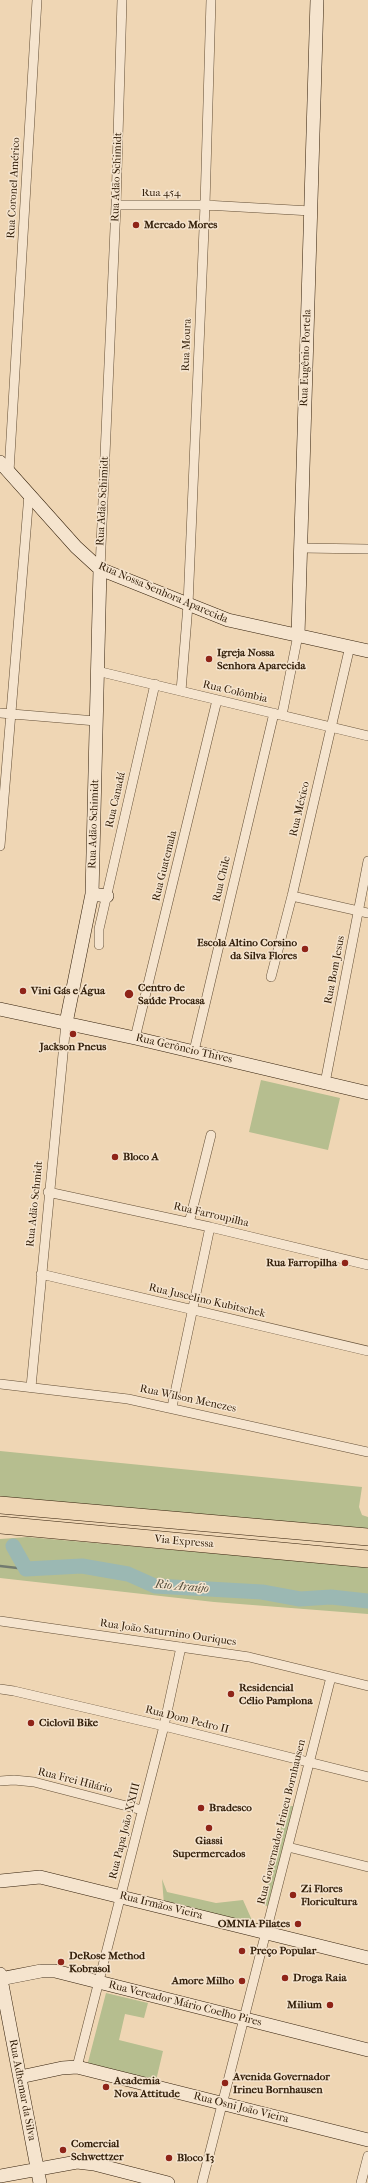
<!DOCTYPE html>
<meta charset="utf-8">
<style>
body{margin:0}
canvas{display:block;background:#efd6b4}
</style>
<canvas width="368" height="2183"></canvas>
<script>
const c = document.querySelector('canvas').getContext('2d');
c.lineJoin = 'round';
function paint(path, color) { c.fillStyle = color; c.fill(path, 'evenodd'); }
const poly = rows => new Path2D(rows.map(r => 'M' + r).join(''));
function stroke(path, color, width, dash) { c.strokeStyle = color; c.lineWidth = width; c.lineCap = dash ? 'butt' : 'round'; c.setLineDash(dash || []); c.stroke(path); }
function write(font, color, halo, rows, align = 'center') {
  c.font = font + ' "IM FELL French Canon",serif'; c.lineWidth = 3; c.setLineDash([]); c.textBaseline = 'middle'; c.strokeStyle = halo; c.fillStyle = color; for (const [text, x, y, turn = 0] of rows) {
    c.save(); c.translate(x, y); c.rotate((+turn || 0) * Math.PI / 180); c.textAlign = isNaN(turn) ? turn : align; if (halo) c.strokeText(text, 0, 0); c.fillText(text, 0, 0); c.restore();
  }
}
paint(poly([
 [261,1080,340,1098,328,1150,249,1132],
 [0,1451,362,1487,359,1507,362,1515,368,1517,368,1532,0,1497],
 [27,1537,368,1567,368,1614,214,1602,0,1578,0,1539],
 [286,1806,294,1806,268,1906,262,1905],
 [162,1879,167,1892,216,1903,243,1900,255,1927,164,1905],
 [106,1993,148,2003,144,2018,125,2014,119,2040,163,2051,155,2085,87,2066]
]), '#b6be8f');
stroke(poly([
 [0,1566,26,1569]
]), '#727b70', 2.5);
stroke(poly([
 [13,1546,26,1569,82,1566,128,1574,155,1586,262,1592,300,1599,331,1597,368,1601]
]), '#9bb8b3', 15);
const street = poly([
 [116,205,205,205,311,211],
 [9,472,37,0],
 [301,548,368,549],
 [100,569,116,205,122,0],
 [97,671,368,736],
 [181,691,188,605,205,205,211,0],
 [0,713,96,721],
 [282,715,298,635],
 [0,846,29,494],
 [292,896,368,913],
 [99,945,99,929,155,684],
 [271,977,292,896,350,646],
 [135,1038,217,700],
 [194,1051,274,713],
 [325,1083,368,861],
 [48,1192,210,1227,368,1265],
 [189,1223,211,1135],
 [41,1274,368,1351],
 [0,1384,128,1399,368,1452],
 [31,1387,66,1023],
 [172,1407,210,1227],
 [0,1621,249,1657,368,1686],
 [0,1689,14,1691,164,1726,368,1777],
 [0,1781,14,1780,34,1782,142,1810],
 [288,1847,368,1867],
 [77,2067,164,1726,181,1647],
 [202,2183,331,1677],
 [361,2183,368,2156]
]);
const secondary = poly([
 [0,462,76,547,100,569,228,620,368,651],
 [298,635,317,0],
 [92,894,107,896],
 [0,1009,135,1038,368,1093],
 [66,1023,92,894,100,569],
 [0,1881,40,1877,368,1958],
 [0,1974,40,2183],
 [0,1979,41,1971,55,1971,368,2050],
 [20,2077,62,2068,77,2067,368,2140],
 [0,2176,77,2162,94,2164,168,2183]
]);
const highway = poly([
 [0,1505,368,1537],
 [0,1525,368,1559]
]);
stroke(street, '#634e35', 10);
stroke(secondary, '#34200b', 14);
stroke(highway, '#34200b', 18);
stroke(street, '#f5e4ce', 9);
stroke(secondary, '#f5e4ce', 13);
stroke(highway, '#efd6b4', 17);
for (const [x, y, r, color] of [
 [136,225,4,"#8f2418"],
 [209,659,4,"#8f2418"],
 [305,949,4,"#8f2418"],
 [23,991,4,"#8f2418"],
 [129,994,5,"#8f2418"],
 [73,1034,4,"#8f2418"],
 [115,1157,4,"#8f2418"],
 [345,1263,4,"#8f2418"],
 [231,1694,4,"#8f2418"],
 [31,1723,4,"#8f2418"],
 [201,1808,4,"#8f2418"],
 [209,1828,4,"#8f2418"],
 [293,1895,4,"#8f2418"],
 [298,1924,4,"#8f2418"],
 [242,1951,4,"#8f2418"],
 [61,1962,4,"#8f2418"],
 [285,1978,4,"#8f2418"],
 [242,1981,4,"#8f2418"],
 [330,2005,4,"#8f2418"],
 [225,2083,4,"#8f2418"],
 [106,2087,4,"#8f2418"],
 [63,2150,4,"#8f2418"],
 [169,2158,4,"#8f2418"]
]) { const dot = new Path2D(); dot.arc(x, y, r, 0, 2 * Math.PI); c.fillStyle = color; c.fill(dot); stroke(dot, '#f5e4ce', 1.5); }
write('11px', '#34200b', '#f5e4ce', [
 ["Rua Adão Schimidt",117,177,-88],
 ["Rua Coronel Américo",14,188,-87],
 ["Rua 454",161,193],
 ["Rua Moura",187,345,-88],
 ["Rua Eugênio Portela",306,358,-88],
 ["Rua Adão Schimidt",103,501,-87],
 ["Rua Nossa Senhora Aparecida",163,593,23],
 ["Rua Colômbia",235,692,13],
 ["Rua Canadá",116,800,-77],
 ["Rua México",300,809,-77],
 ["Rua Adão Schimidt",94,824,-88],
 ["Rua Guatemala",165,866,-76],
 ["Rua Chile",222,879,-77],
 ["Rua Bom Jesus",335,970,-79],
 ["Rua Gerôncio Thives",184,1049,13],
 ["Rua Adão Schmidt",35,1204,-84],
 ["Rua Farroupilha",211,1215,13],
 ["Rua Juscelino Kubitschek",207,1301,13],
 ["Rua Wilson Menezes",188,1399,12],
 ["Via Expressa",184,1542,5],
 ["Rua João Saturnino Ouriques",168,1633,8],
 ["Rua Dom Pedro II",187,1720,14],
 ["Rua Frei Hilário",75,1781,14],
 ["Rua Governador Irineu Bornhausen",282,1822,-76],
 ["Rua Papa João XXIII",125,1831,-76],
 ["Rua Irmãos Vieira",161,1906,14],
 ["Rua Vereador Mário Coelho Pires",185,2004,14],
 ["Rua Adhemar da Silva",22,2090,79],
 ["Rua Osni João Vieira",241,2108,14]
]);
write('bold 11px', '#34200b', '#f5e4ce', [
 ["Mercado Mores",144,225],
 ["Igreja Nossa",217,653],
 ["Senhora Aparecida",217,666],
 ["Escola Altino Corsino",297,943,"right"],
 ["da Silva Flores",297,956,"right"],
 ["Centro de",138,988],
 ["Saúde Procasa",138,1001],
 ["Vini Gás e Água",31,991],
 ["Jackson Pneus",73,1047,"center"],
 ["Bloco A",123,1157],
 ["Rua Farropilha",337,1263,"right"],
 ["Residencial",239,1688],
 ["Célio Pamplona",239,1701],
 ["Ciclovil Bike",39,1723],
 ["Bradesco",209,1808],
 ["Giassi",209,1841,"center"],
 ["Supermercados",209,1854,"center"],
 ["Zi Flores",301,1889],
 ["Floricultura",301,1902],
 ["OMNIA Pilates",290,1924,"right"],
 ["Preço Popular",250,1951],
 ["DeRose Method",69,1956],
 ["Kobrasol",69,1969],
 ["Droga Raia",293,1978],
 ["Amore Milho",234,1981,"right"],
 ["Milium",322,2005,"right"],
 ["Avenida Governador",233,2077],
 ["Irineu Bornhausen",233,2090],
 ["Academia",114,2081],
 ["Nova Attitude",114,2094],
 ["Comercial",71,2144],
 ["Schwettzer",71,2157],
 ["Bloco I3",177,2158]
], 'left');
write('italic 12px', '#534e3d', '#f5e4ce', [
 ["Rio Araújo",182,1587,5]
]);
</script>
